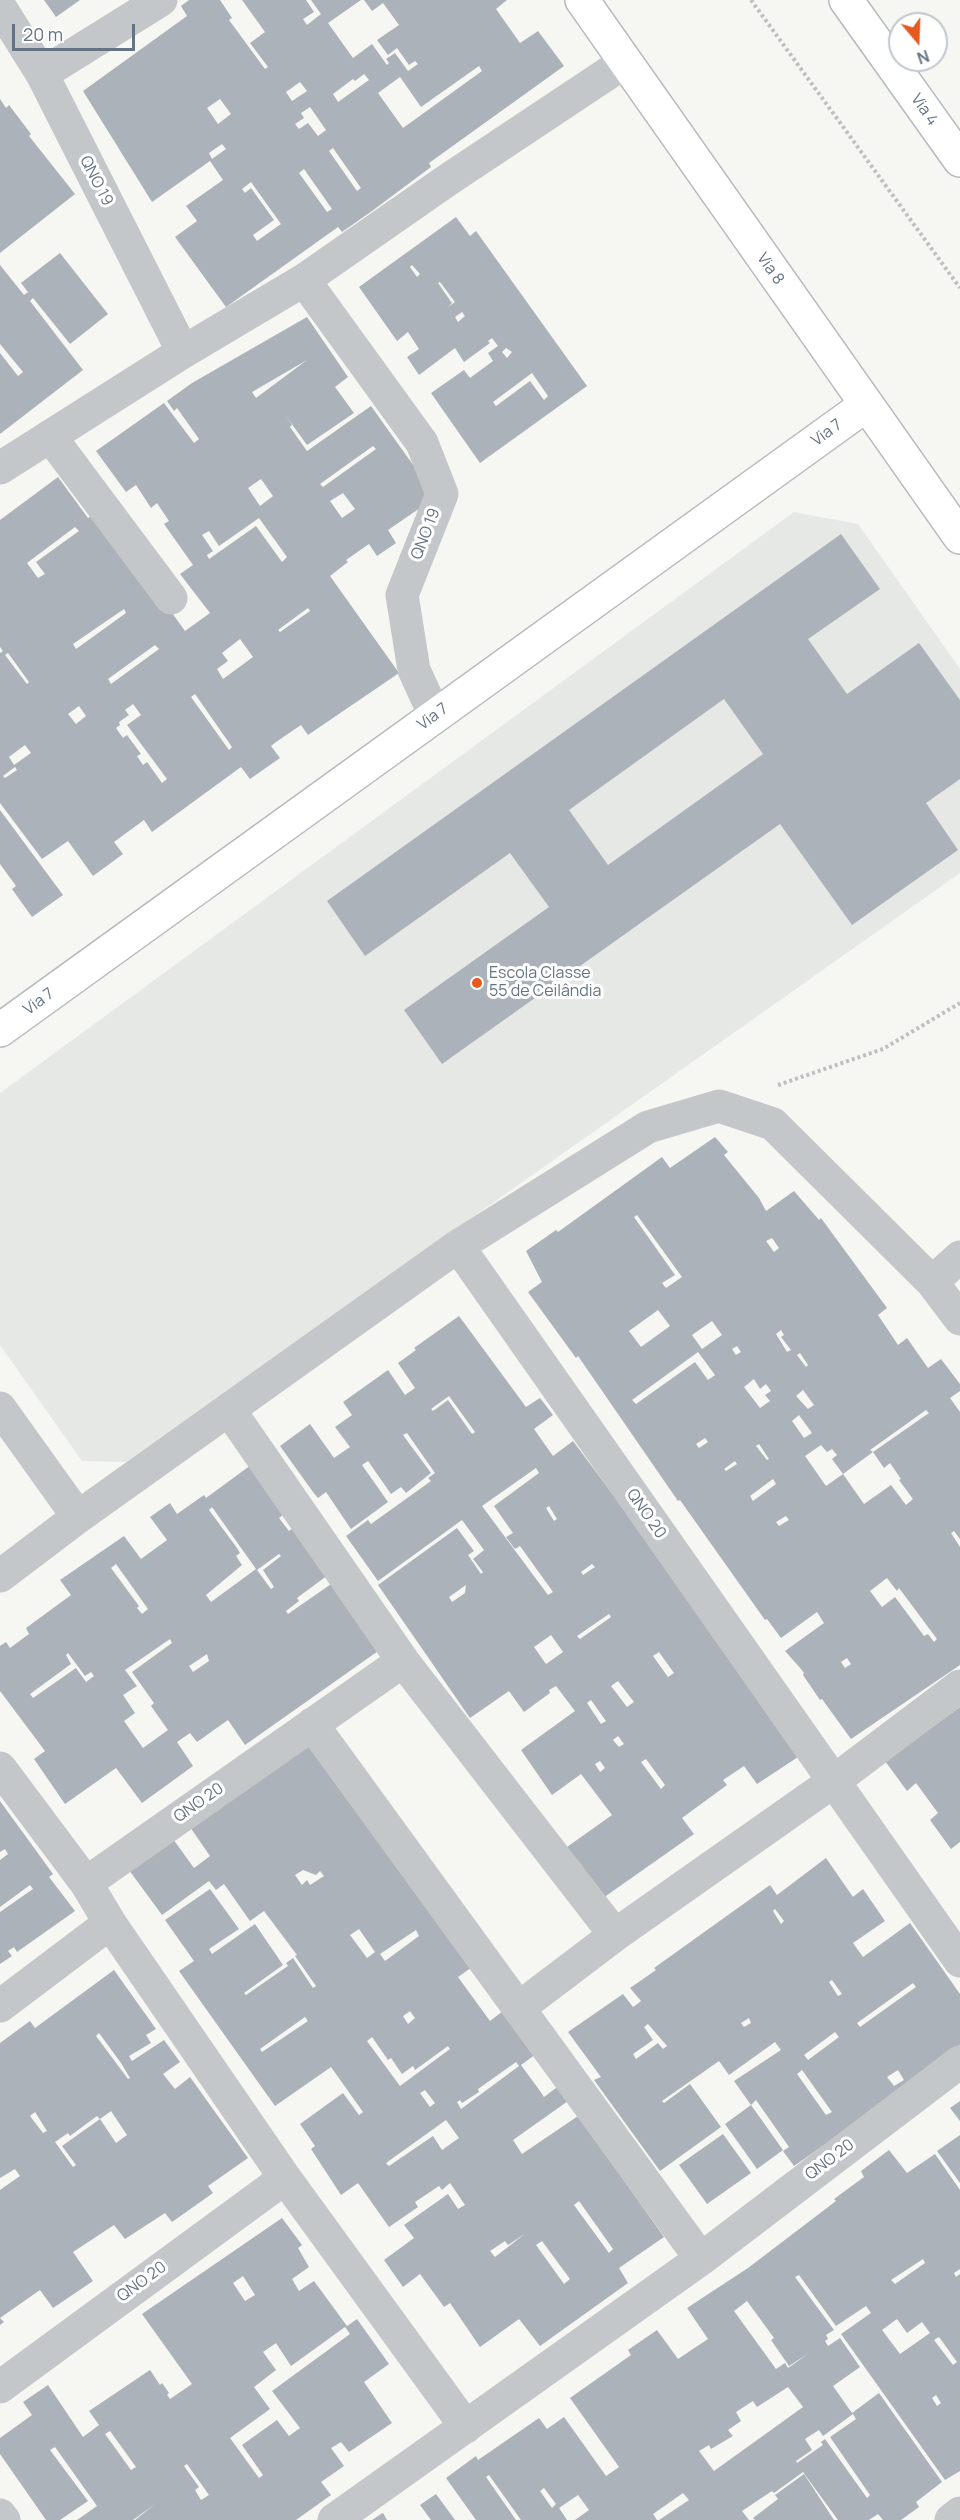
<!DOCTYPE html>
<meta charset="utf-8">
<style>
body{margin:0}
#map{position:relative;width:960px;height:2520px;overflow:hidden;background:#f6f6f2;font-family:Manrope,sans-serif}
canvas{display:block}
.north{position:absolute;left:888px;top:12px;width:60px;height:60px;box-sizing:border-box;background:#fff;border:2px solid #c1c7ce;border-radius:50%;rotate:161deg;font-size:16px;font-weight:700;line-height:24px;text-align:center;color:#647484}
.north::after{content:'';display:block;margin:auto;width:21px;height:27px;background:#e85920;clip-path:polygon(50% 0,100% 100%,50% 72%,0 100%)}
.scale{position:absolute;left:12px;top:24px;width:123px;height:27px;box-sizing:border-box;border:3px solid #647484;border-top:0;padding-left:8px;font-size:18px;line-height:21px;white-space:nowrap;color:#647484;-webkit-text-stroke:4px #fff;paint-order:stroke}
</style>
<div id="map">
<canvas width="960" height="2520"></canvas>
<div class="north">N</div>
<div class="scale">20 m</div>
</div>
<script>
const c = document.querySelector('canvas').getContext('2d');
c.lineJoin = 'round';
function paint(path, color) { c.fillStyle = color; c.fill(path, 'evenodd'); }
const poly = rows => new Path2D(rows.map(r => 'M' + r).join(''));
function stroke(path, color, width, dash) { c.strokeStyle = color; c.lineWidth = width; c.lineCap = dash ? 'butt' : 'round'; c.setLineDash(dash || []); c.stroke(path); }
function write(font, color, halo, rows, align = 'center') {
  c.font = font + ' Manrope,sans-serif'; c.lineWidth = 6; c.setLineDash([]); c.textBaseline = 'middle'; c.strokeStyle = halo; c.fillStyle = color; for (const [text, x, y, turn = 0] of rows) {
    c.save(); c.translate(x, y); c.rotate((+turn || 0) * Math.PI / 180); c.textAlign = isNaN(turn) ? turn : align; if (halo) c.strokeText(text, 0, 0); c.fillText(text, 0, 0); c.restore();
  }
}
paint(poly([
 [794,512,858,524,960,669,960,873,126,1462,82,1461,0,1345,0,1093]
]), '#e6e8e6');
paint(poly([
 [44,0,80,0,56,17],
 [189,0,220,0,232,18,229,20,265,69,268,67,250,43,265,32,242,0,306,0,314,12,303,19,307,25,321,14,311,0,361,0,328,23,353,58,372,44,387,65,389,63,386,59,395,53,408,71,418,64,415,61,409,65,397,48,388,55,377,40,399,25,383,3,372,11,364,0,507,0,496,9,520,43,538,31,564,66,429,163,431,167,372,211,342,232,338,227,226,307,175,237,197,221,186,206,223,180,210,161,152,202,83,91,187,16,181,6],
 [479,66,482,71,403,128,378,93,400,77,421,107],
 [364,74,369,80,338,102,333,94,353,79,355,81],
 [300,82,307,91,292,101,286,92],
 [220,99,231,114,218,124,207,108],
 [310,107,326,130,318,136,308,123,299,129,295,124,304,118,301,113],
 [222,144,226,149,212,159,209,153],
 [333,148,361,188,357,191,329,151],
 [304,169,332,209,327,212,299,173],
 [251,182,281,224,257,241,253,235,274,220,251,188,245,193,242,189],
 [0,99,6,108,9,105,31,134,29,136,75,194,0,253],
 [456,217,470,236,476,231,587,386,480,463,431,393,464,370,470,378,493,361,488,353,498,346,492,338,488,341,490,343,464,362,455,348,419,375,407,357,419,349,408,332,397,341,359,287],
 [412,265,420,274,417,277,410,267],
 [440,282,455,302,448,307,452,303,438,283],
 [462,312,465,316,458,322,455,317],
 [506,348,512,352,507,358,502,352],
 [532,373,548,396,544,400,530,381,496,406,493,402],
 [60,253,108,314,70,344,33,298,30,301,83,370,0,434,0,353,18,376,23,372,0,344,0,265,24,295,28,292,21,283],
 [307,317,348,377,335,387,354,413,307,445,286,416,292,425,290,427,307,451,371,406,436,497,388,530,396,543,377,556,369,544,346,560,348,562,330,576,399,673,308,735,301,725,276,742,271,746,280,758,250,779,241,767,152,832,144,820,114,842,123,854,93,876,68,841,42,859,0,803,0,653,3,651,0,647,0,520,58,477,88,518,99,511,185,631,210,613,180,574,193,565,164,524,169,521,157,503,151,508,136,485,126,492,96,451,164,403,194,443,199,439,177,408,174,411,167,401,192,383],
 [307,360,256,398,252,392],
 [373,446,376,449,323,487,320,484],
 [261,479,273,496,260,506,248,488],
 [343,493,355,509,342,518,330,501],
 [259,518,287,557,282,562,256,526,209,559,207,555,213,551,202,535,209,531,219,546],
 [75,527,79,531,36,562,45,574,38,578,27,563],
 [308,608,310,611,280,632,278,630],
 [124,609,126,613,76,649,73,644],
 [240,639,253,657,223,679,217,669,228,661,222,653],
 [155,645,159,649,111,684,108,679],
 [8,653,29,682,27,684,5,655],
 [195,694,232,747,229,750,191,697],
 [133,704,141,715,127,725,167,779,162,783,147,762,143,765,137,756,141,754,127,735,123,738,116,728,120,725,119,722,129,715,125,710],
 [79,706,86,716,76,724,68,714],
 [25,745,31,753,14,765,9,757],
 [15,767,17,770,5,778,3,776],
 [841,534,880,589,808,639,847,694,919,643,960,700,960,779,926,803,958,850,852,925,780,824,442,1064,404,1010,549,907,510,853,365,956,327,901],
 [724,699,763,754,608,865,569,810],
 [0,810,63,895,32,917,12,889,16,886,0,864],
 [715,1137,728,1152,724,1155,759,1198,766,1211,794,1191,819,1220,821,1218,887,1308,878,1315,898,1345,907,1338,928,1368,941,1359,960,1384,960,1391,950,1398,960,1412,960,1539,954,1531,951,1533,960,1547,960,1665,851,1739,822,1699,820,1700,803,1675,804,1673,801,1669,785,1651,824,1623,817,1612,781,1638,767,1619,765,1620,680,1500,678,1501,578,1356,576,1358,528,1292,542,1282,526,1251,556,1230,558,1232,662,1157,670,1168],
 [637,1215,682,1277,666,1288,662,1283,675,1275,634,1217],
 [772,1238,779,1248,774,1252,766,1241],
 [658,1310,670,1326,641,1347,629,1331],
 [712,1321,722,1335,702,1349,692,1335],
 [781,1330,784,1335,781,1337,791,1350,787,1352,776,1334],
 [737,1346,741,1352,736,1355,732,1349],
 [698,1352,715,1375,708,1380,695,1362,636,1404,632,1400],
 [800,1353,808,1365,806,1367,797,1355],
 [754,1379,760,1389,766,1384,771,1391,765,1395,770,1401,760,1408,744,1387],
 [803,1390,814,1405,808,1409,796,1396],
 [926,1410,929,1413,873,1452,884,1468,890,1463,901,1479,899,1480,913,1499,906,1505,891,1485,864,1504,843,1474,826,1486,805,1456,821,1445,827,1452,832,1449,837,1455,832,1459,843,1474,873,1452,870,1450],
 [799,1415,812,1433,804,1438,792,1421],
 [705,1438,708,1442,699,1448,696,1444],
 [759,1444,769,1459,767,1460,756,1446],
 [735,1461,737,1464,726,1471,724,1469],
 [773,1479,776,1484,753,1501,750,1496],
 [786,1516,789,1520,779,1526,776,1522],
 [887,1578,897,1591,899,1588,937,1639,934,1642,928,1634,924,1636,895,1597,882,1607,870,1591],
 [847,1658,851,1664,845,1668,841,1662],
 [459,1316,526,1407,540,1398,553,1415,534,1429,553,1456,573,1441,640,1531,798,1757,757,1784,744,1766,723,1780,727,1785,682,1818,694,1834,603,1898,567,1847,612,1815,581,1774,552,1795,521,1750,575,1711,556,1686,549,1690,550,1693,524,1712,509,1691,470,1718,378,1585,457,1528,474,1551,468,1555,481,1574,483,1572,473,1559,484,1550,462,1520,378,1581,346,1536,368,1520,371,1524,431,1481,428,1478,435,1473,407,1433,403,1435,431,1473,406,1493,401,1487,391,1494,368,1461,362,1465,388,1502,351,1529,326,1492,318,1498,313,1492,280,1446,310,1424,334,1458,350,1447,335,1427,352,1415,343,1402,388,1370,405,1395,415,1388,398,1363,416,1350,414,1348],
 [449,1396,475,1432,472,1434,448,1400,433,1411,431,1409],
 [536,1468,539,1473,494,1506,513,1533,506,1537,515,1549,520,1546,553,1592,548,1595,482,1506],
 [549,1506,557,1519,554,1521,546,1508],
 [592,1564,595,1567,583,1575,581,1572],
 [466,1585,465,1593,452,1602,449,1597],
 [609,1614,611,1617,580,1639,577,1636],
 [551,1635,563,1652,546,1664,534,1647],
 [659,1652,674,1673,668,1677,653,1656],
 [618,1681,634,1702,627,1707,611,1686],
 [591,1700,606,1721,601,1724,587,1703],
 [618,1736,624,1744,619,1747,613,1740],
 [646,1759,665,1785,661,1789,641,1762],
 [600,1761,605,1768,600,1772,595,1764],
 [251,1465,285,1513,279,1518,289,1531,295,1527,328,1575,297,1598,299,1601,286,1611,288,1614,334,1582,381,1649,245,1745,228,1720,197,1742,190,1733,177,1742,193,1766,142,1803,116,1768,65,1804,34,1759,45,1751,0,1691,0,1646,6,1642,10,1648,29,1634,26,1628,71,1595,60,1580,124,1536,141,1559,167,1540,150,1517,170,1503,177,1514,204,1495,206,1498],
 [212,1507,256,1569,211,1602,206,1595,242,1565,236,1556,240,1553,237,1548,209,1510],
 [279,1554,281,1556,263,1570,274,1587,271,1589,257,1570],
 [116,1564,148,1609,142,1614,137,1608,139,1606,111,1568],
 [170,1639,172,1643,132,1672,154,1703,151,1706,168,1730,143,1748,124,1721,135,1713,123,1695,137,1686,125,1670],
 [68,1653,85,1676,91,1672,94,1676,86,1682,76,1668,33,1698,30,1694,71,1664,66,1655],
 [207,1654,209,1661,193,1672,189,1666],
 [960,1707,960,1842,951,1849,930,1820,938,1813,916,1783,907,1791,885,1761],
 [309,1743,475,1965,458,1977,490,2021,503,2011,536,2054,521,2065,540,2091,544,2097,560,2085,568,2101,513,2140,522,2154,578,2116,664,2237,619,2268,628,2283,540,2346,519,2319,480,2347,450,2303,444,2307,420,2274,403,2287,384,2260,414,2238,404,2225,448,2194,458,2209,465,2205,450,2183,442,2190,439,2186,415,2202,418,2207,389,2227,358,2183,341,2195,311,2149,315,2146,300,2124,343,2093,359,2115,363,2112,331,2067,275,2106,179,1971,194,1961,165,1920,210,1889,239,1929,209,1949,212,1954,255,1924,283,1965,244,1993,246,1995,288,1966,286,1963,293,1958,313,1988,316,1986,295,1956,297,1955,264,1911,250,1921,224,1884,216,1890,209,1881,162,1915,129,1870,173,1839,194,1868,210,1856,190,1827],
 [303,1870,316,1875,320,1871,324,1876,310,1885,307,1880,302,1885,295,1875],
 [359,1929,375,1952,367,1958,350,1935],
 [416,1930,419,1936,385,1961,380,1954],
 [410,2011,415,2018,408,2024,403,2016],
 [305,2017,308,2021,262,2052,260,2049],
 [372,2037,388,2060,391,2058,402,2074,413,2066,415,2070,448,2046,450,2049,400,2086,367,2041],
 [516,2062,519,2066,461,2109,457,2102,460,2100,462,2103,479,2092,478,2089],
 [425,2090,435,2103,430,2107,420,2093],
 [446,2120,459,2138,442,2150,433,2136,389,2166,386,2163],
 [579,2201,613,2249,609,2253,574,2205],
 [526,2233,495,2257,490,2251,505,2241,508,2245],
 [542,2241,570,2279,564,2284,536,2245],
 [0,1801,53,1874,49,1877,75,1911,17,1952,14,1947,8,1951,12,1956,0,1964,0,1912,33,1889,30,1885,0,1907,0,1860,8,1854,5,1849,0,1852],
 [826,1858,853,1897,863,1889,885,1921,853,1943,863,1957,910,1923,960,1994,960,2045,884,2100,886,2102,794,2166,783,2151,789,2147,756,2100,751,2105,783,2150,757,2169,725,2124,751,2105,734,2081,781,2050,775,2042,729,2075,719,2061,662,2101,664,2103,690,2084,721,2127,660,2171,594,2080,601,2077,568,2032,623,1994,633,2007,636,2005,641,2001,630,1988,656,1970,654,1968,770,1885,777,1895],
 [775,1909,784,1921,781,1924,773,1911],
 [832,1980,842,1994,838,1996,829,1982],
 [913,1983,916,1987,860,2027,857,2023],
 [749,2018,751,2023,744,2027,741,2023],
 [648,2024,667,2046,663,2049,658,2043,636,2059,633,2054,653,2040,644,2027],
 [835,2032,839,2037,808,2060,804,2055],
 [802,2070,832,2112,826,2115,797,2074],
 [898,2070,904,2080,894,2086,887,2077],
 [114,1970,156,2029,146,2035,151,2043,129,2056,132,2061,164,2040,180,2062,163,2074,175,2089,190,2077,248,2158,208,2186,213,2193,172,2222,165,2213,125,2239,114,2225,73,2252,93,2281,53,2308,40,2290,0,2318,4,2322,0,2325,0,2190,20,2176,15,2169,0,2178,0,2043,30,2021,35,2028],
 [99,2033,121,2063,130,2078,128,2079,96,2036],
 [111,2111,127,2135,116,2143,100,2119,62,2146,76,2165,73,2167,55,2142,68,2133,70,2136,97,2116,100,2119],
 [35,2112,47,2131,43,2133,30,2116],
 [960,2101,960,2121,950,2108],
 [723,2134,751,2173,707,2204,679,2165],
 [960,2135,960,2183,937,2151],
 [889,2150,907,2173,935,2154,960,2190,960,2269,954,2273,956,2277,960,2274,960,2471,945,2480,841,2334,871,2313,866,2306,836,2326,799,2275,795,2277,834,2330,826,2335,828,2339,825,2341,828,2346,840,2338,860,2367,833,2386,852,2413,879,2393,942,2482,916,2502,919,2507,901,2520,883,2520,878,2514,869,2520,838,2520,803,2472,774,2493,772,2491,742,2511,749,2520,659,2520,689,2500,683,2493,653,2514,657,2520,575,2520,589,2510,578,2495,559,2508,567,2520,521,2520,489,2475,486,2477,516,2520,476,2520,446,2478,476,2456,478,2460,539,2418,547,2429,564,2417,606,2476,619,2467,570,2398,631,2355,628,2350,657,2330,678,2359,708,2339,687,2308,748,2268,836,2201,834,2199,864,2177,861,2171],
 [923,2259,925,2263,895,2284,891,2280],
 [747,2301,774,2338,771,2340,789,2366,809,2353,788,2368,785,2363,776,2369,734,2311],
 [897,2319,907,2333,922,2322,930,2333,900,2354,882,2330],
 [939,2337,957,2362,953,2365,934,2340],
 [788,2387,803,2407,714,2471,699,2451,709,2445,711,2449,733,2436,728,2430,741,2421,736,2412,753,2401,757,2407],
 [936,2395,941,2403,937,2406,932,2398],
 [853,2414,856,2419,830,2437,870,2495,867,2498,825,2439,821,2442,823,2445,797,2463,796,2461,812,2450,805,2439,819,2430,823,2436],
 [544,2488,556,2504,552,2508,540,2491],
 [282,2218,302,2245,298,2248,309,2267,292,2279,299,2291,314,2281,347,2326,357,2319,389,2364,364,2382,392,2423,349,2452,341,2442,331,2448,344,2466,321,2482,331,2495,296,2520,135,2520,155,2504,133,2520,77,2520,97,2506,55,2447,50,2450,88,2501,60,2520,46,2520,0,2454,0,2438,32,2415,23,2402,48,2385,83,2437,99,2425,89,2411,150,2370,160,2385,162,2383,169,2393,167,2395,170,2399,192,2384,142,2314],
 [243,2276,255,2295,245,2301,233,2283],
 [345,2327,350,2334,272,2391,300,2428,289,2436,277,2420,242,2445,263,2475,259,2478,230,2438,270,2409,254,2387,276,2370,263,2352,276,2343,291,2366],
 [110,2431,136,2467,131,2470,105,2434],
 [187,2464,209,2495,201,2500,195,2490,199,2487,184,2466],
 [804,2474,834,2520,755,2520,753,2518,778,2499,775,2495],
 [436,2494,455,2520,431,2520,420,2505],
 [383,2513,387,2520,372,2520,381,2514]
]), '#abb2b9');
const secondary = poly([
 [582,0,960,537],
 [846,0,960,160],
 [0,1030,866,405]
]);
stroke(secondary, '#b5babf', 36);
stroke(poly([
 [751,0,960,288],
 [778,1085,883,1049,960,1003]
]), '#bdbfc1', 4, [3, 3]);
stroke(poly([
 [0,7,42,74,183,352],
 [42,74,161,0],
 [304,280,422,443,442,494,402,595,414,670,435,716],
 [50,436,171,598],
 [0,468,183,352,304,280,449,179,625,62],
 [458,1246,960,1961],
 [932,1282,960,1257],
 [0,1408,78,1517],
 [230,1411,403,1661,615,1935],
 [0,1576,78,1517,458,1246,648,1127,719,1106,773,1124,932,1282,960,1319],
 [312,1724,701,2259],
 [0,1768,86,1883,110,1923,285,2178,466,2427],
 [86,1883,403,1661],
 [0,2006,110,1923],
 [520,2007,615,1935,834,1781,960,1686],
 [0,2387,285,2178],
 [0,2515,4,2520],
 [334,2520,701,2259,960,2062],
 [951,2520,960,2513]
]), '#c3c7ca', 33);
stroke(secondary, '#fff', 33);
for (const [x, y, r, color] of [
 [477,983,6,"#e85920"]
]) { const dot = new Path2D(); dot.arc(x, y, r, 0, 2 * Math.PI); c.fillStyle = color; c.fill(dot); stroke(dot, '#fff', 2); }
write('16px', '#647484', '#fff', [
 ["Via 4",924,110,55],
 ["QNO 19",96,181,63],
 ["Via 8",770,269,55],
 ["Via 7",827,433,-36],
 ["QNO 19",426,534,-69],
 ["Via 7",433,717,-36],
 ["Via 7",39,1002,-36],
 ["QNO 20",646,1514,55],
 ["QNO 20",199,1803,-35],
 ["QNO 20",830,2160,-37],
 ["QNO 20",142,2282,-36]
]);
write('16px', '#647484', '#fff', [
 ["Escola Classe",489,974],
 ["55 de Ceilândia",489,992]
], 'left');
</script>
